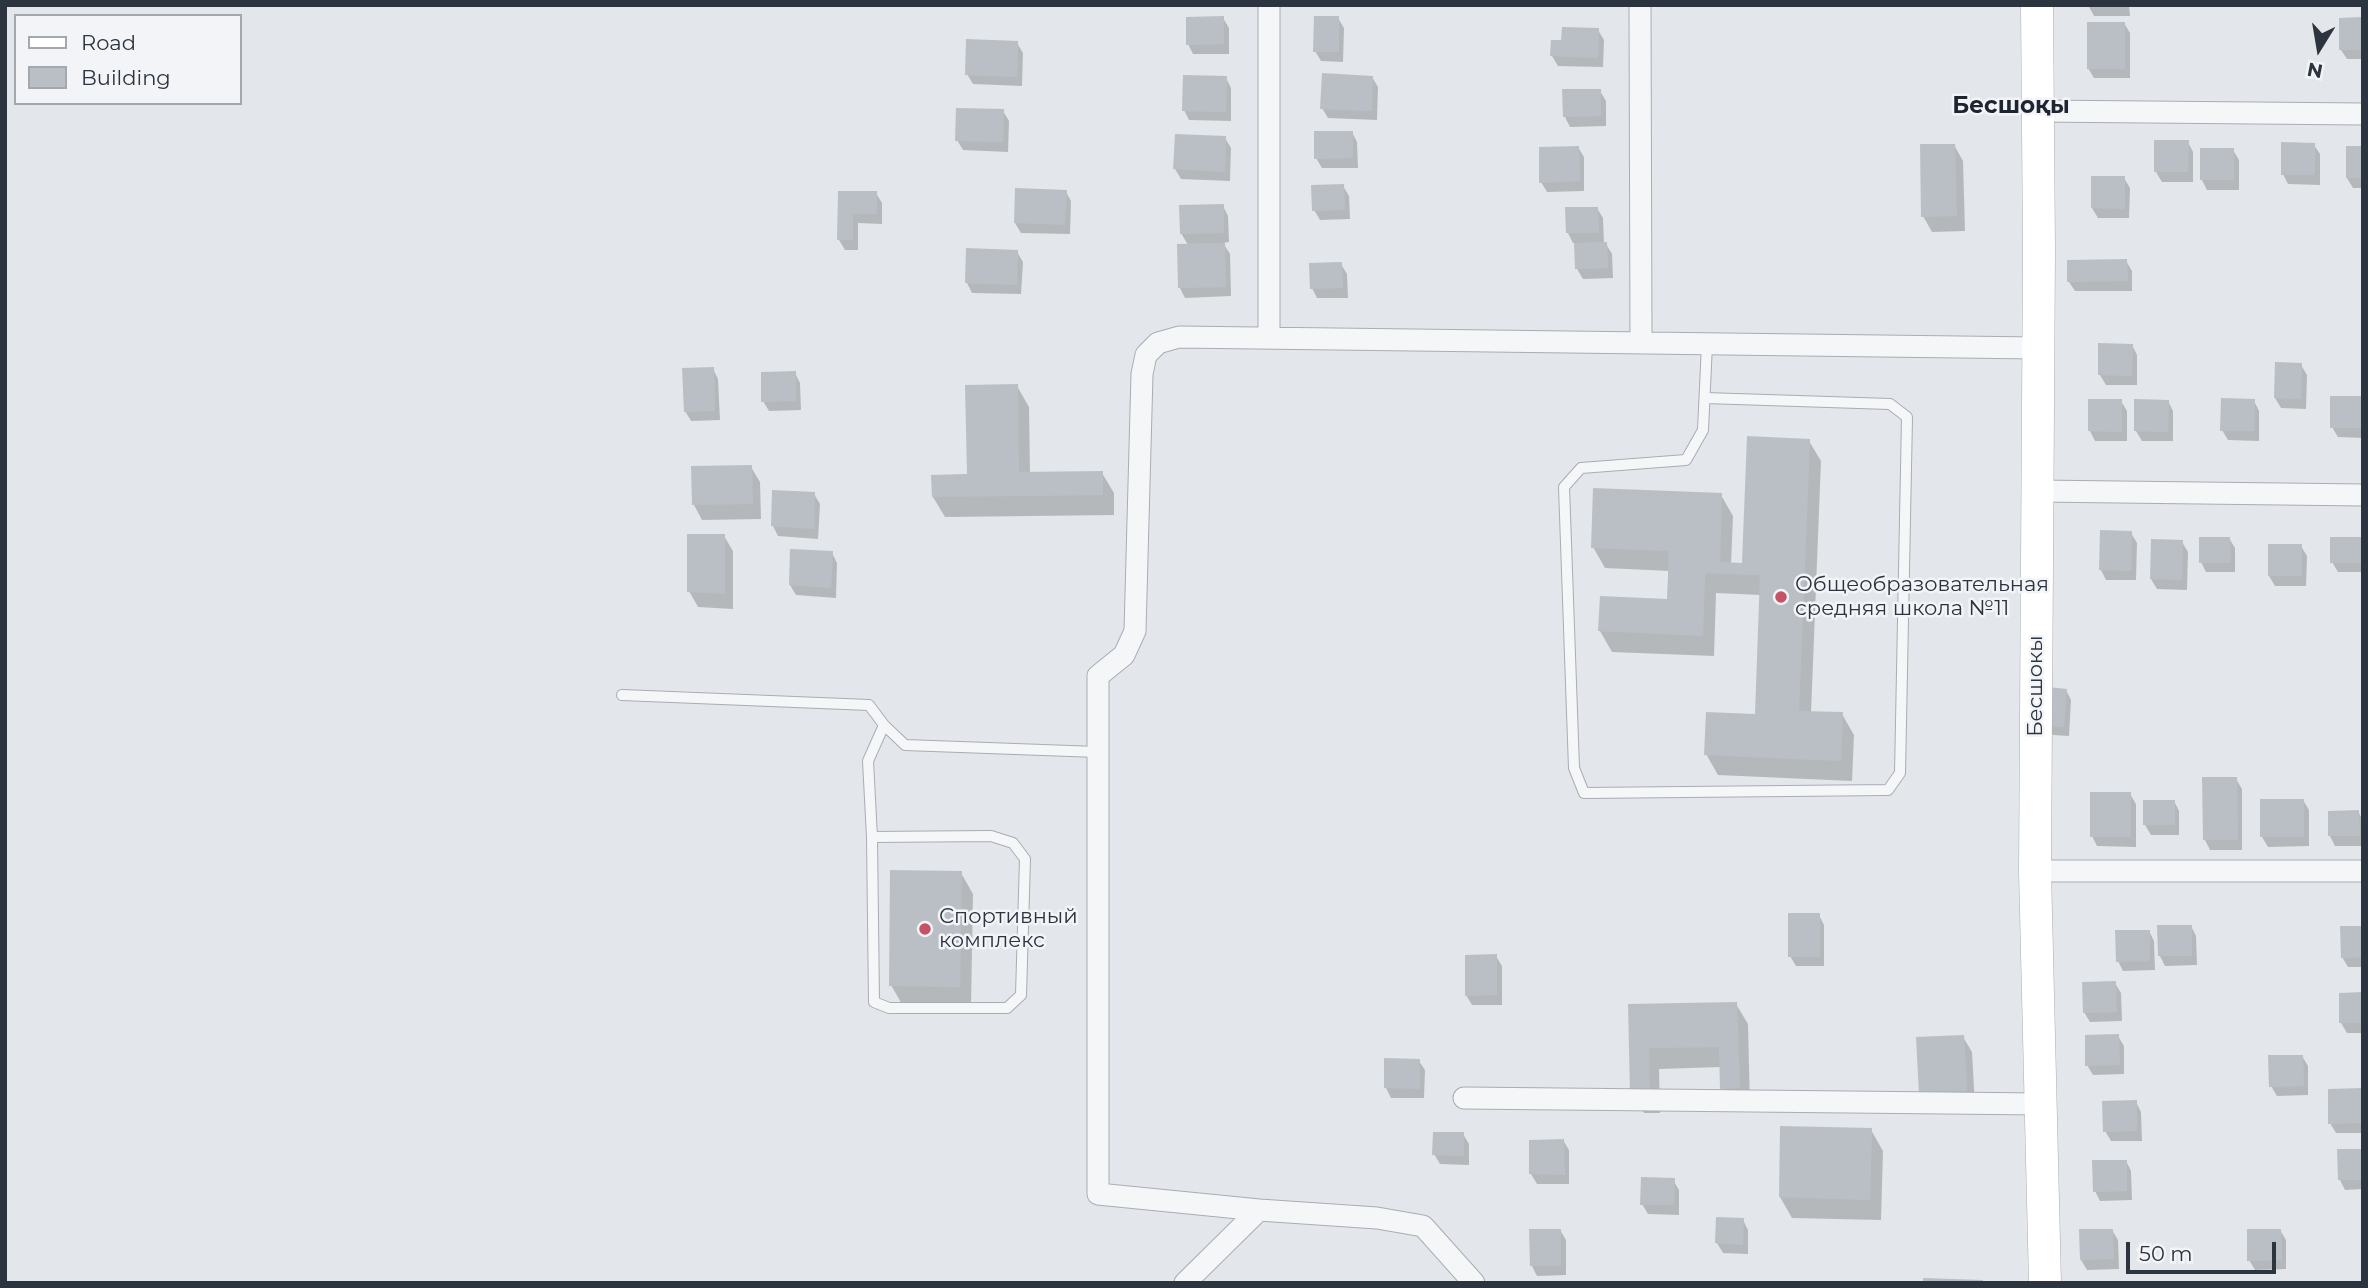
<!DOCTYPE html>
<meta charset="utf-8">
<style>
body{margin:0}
#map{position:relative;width:2368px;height:1288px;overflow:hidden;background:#e3e6ea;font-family:Montserrat,sans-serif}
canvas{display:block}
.frame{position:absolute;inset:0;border:7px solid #2c3440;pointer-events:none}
.legend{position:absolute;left:14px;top:14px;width:228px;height:91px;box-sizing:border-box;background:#f2f4f7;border:2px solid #a3a7ae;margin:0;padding:9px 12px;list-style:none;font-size:21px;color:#2c3440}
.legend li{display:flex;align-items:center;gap:14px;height:35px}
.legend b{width:35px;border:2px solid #a3a7ae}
.north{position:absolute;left:2284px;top:14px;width:70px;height:70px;-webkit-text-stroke:5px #f2f4f7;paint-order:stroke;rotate:191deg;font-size:19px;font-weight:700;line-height:28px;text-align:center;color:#2c3440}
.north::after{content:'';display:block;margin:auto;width:24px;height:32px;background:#2c3440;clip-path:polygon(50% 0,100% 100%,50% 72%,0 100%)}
.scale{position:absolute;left:2126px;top:1242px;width:150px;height:32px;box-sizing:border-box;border:4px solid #2c3440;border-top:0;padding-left:9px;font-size:21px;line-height:24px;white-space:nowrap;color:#2c3440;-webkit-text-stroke:5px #f2f4f7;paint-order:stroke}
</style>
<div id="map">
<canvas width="2368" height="1288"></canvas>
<div class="frame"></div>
<ul class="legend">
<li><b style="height:9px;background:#fff"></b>Road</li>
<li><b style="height:19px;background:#babfc6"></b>Building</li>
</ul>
<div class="north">N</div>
<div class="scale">50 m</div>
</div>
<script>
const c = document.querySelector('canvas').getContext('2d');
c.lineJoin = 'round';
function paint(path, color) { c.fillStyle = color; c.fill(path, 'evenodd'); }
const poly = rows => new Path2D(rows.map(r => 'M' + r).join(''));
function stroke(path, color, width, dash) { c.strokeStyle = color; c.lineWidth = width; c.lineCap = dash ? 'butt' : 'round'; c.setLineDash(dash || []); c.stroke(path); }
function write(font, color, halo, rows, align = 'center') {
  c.font = font + ' Montserrat,sans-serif'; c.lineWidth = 5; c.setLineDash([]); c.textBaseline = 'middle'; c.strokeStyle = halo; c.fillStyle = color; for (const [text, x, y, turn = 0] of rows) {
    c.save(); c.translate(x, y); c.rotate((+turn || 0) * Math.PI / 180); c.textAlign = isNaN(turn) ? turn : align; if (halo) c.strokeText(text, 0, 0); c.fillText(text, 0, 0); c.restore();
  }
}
paint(poly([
 [2088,5,2129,5,2130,16,2094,16],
 [1223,18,1229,28,1229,54,1193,54,1188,44],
 [1338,18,1344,28,1343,62,1321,61,1315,51],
 [2363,19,2363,59,2347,59,2341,50],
 [2124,23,2130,33,2130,78,2094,78,2088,68],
 [1598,30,1604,40,1603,67,1558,66,1552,56,1563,42],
 [1017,43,1023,53,1022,86,973,84,967,74],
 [1372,77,1378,87,1377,120,1328,118,1322,108],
 [1226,78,1231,88,1231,121,1189,120,1184,110],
 [1600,91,1606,101,1606,126,1570,127,1565,117],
 [1003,111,1009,121,1008,152,963,150,957,140],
 [1352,132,1357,142,1358,168,1322,168,1316,158],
 [1225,138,1231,148,1230,181,1181,179,1175,169],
 [2188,142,2193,152,2193,182,2162,182,2156,172],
 [1954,145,1963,161,1965,231,1932,232,1923,216],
 [2314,145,2320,154,2320,185,2288,184,2283,174],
 [1578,147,1584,157,1584,191,1547,192,1541,182],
 [2363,148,2363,188,2353,188,2347,178],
 [2233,150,2239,160,2239,190,2207,190,2202,180],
 [2124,178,2130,188,2129,218,2098,218,2092,208],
 [1343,186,1349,196,1350,219,1320,220,1314,210],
 [840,192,876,193,882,203,882,224,858,223,858,250,845,250,839,240],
 [1066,192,1071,201,1070,234,1021,233,1015,223],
 [1223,206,1228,216,1229,242,1223,243,1230,254,1231,296,1185,298,1180,288,1179,246,1188,245,1181,233],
 [1597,208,1603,218,1604,244,1606,244,1612,254,1613,278,1583,279,1577,269,1576,243,1573,243,1568,233],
 [1017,252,1023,262,1021,294,972,293,967,283],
 [2126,261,2132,271,2132,291,2075,291,2069,282],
 [1341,264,1347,274,1348,298,1317,298,1312,288],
 [2132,345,2137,355,2137,385,2106,385,2100,375],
 [2301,365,2307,375,2306,409,2281,408,2275,398],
 [713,369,718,379,720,420,691,421,685,411],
 [795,373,800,383,801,410,769,411,763,401],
 [1017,386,1029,407,1030,474,1102,473,1114,493,1114,515,945,517,933,497,969,476],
 [2363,398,2363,438,2338,437,2332,427],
 [2121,401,2127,411,2127,441,2095,441,2090,431],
 [2168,401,2173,411,2173,441,2142,441,2136,431],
 [2254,401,2259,411,2259,441,2228,440,2222,430],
 [1809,441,1821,461,1811,713,1842,714,1854,735,1852,781,1718,775,1706,754,1756,716,1761,595,1716,593,1714,656,1612,652,1600,631,1669,601,1670,571,1605,568,1593,547,1721,495,1733,516,1731,565,1743,565],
 [751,467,760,482,761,519,702,520,694,505],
 [814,494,820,504,818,539,778,536,773,526],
 [2131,533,2137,543,2136,580,2106,580,2101,570],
 [724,536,733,551,733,609,698,607,689,591],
 [2229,538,2235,548,2235,572,2206,572,2201,562],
 [2361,538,2363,542,2363,572,2338,572,2332,562],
 [2182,542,2188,552,2187,590,2157,589,2151,579],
 [2301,546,2307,556,2306,586,2275,586,2269,576],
 [832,553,837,563,836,598,796,595,790,585],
 [2066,690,2071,700,2069,736,2053,735,2047,725],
 [2236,779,2242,789,2242,850,2210,850,2205,840],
 [2130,794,2136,804,2136,847,2097,846,2092,836],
 [2303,800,2309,810,2309,846,2268,847,2262,837],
 [2174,801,2179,811,2179,835,2151,835,2145,825],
 [2329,812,2358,812,2363,820,2363,846,2335,846,2330,836],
 [961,873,973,894,971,1007,903,1006,891,985],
 [1819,915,1824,925,1824,966,1796,966,1790,956],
 [2191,926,2196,936,2197,965,2165,966,2160,956],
 [2363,928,2363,967,2348,967,2342,957],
 [2149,931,2154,941,2155,970,2123,971,2118,961],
 [1496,956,1502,966,1502,1005,1472,1005,1466,995],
 [2115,983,2121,993,2122,1021,2090,1022,2084,1012],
 [2363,994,2363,1033,2347,1033,2341,1023],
 [1736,1004,1748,1024,1750,1108,1734,1109,1722,1088,1721,1067,1659,1069,1660,1113,1644,1113,1632,1093,1630,1006],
 [2118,1036,2124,1046,2124,1074,2093,1075,2087,1065],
 [1963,1037,1972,1052,1975,1106,1929,1109],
 [2302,1056,2308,1066,2308,1095,2277,1096,2271,1086],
 [1419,1061,1425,1070,1424,1098,1391,1098,1386,1088],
 [2363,1090,2363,1133,2336,1133,2330,1123],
 [2136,1102,2141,1112,2142,1141,2111,1141,2105,1131],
 [1871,1130,1883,1151,1881,1220,1792,1218,1780,1197],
 [1463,1134,1469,1144,1469,1165,1440,1164,1434,1154],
 [1563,1140,1569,1150,1569,1184,1537,1184,1531,1174],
 [2363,1150,2363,1189,2345,1190,2340,1180],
 [2126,1161,2131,1171,2132,1200,2100,1201,2095,1191],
 [1673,1180,1679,1190,1679,1215,1648,1214,1642,1204],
 [1743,1220,1748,1230,1748,1254,1723,1253,1717,1243],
 [1560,1230,1566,1240,1566,1275,1537,1276,1532,1266],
 [2112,1230,2118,1240,2119,1269,2087,1270,2081,1260],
 [2280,1230,2286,1240,2286,1269,2255,1270,2249,1260]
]), '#0003');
paint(poly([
 [1224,16,1224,44,1186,45,1186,17],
 [1314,16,1339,16,1339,52,1313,52],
 [2363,17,2363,50,2339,50,2339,18],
 [2087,22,2125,22,2125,69,2087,69],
 [1562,27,1599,28,1598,58,1550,56,1551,40,1561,40],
 [966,39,1018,41,1017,77,965,75],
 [1322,73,1373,76,1372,111,1320,109],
 [1183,75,1227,76,1226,112,1182,111],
 [1562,89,1601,89,1601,116,1563,117],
 [956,108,1004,109,1003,142,955,141],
 [1314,131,1353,131,1353,158,1314,159],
 [1175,134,1226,136,1225,172,1173,169],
 [2154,140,2189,140,2188,172,2154,172],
 [2281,142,2315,143,2315,175,2281,175],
 [1920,144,1955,144,1957,216,1921,217],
 [1579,146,1580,181,1539,183,1539,147],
 [2346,146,2363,146,2363,178,2346,178],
 [2200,148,2234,148,2234,180,2200,180],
 [2091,176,2125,176,2125,209,2091,208],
 [1344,184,1345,210,1312,211,1311,185],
 [1015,188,1067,190,1065,225,1014,223],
 [838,191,877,191,877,214,853,214,853,240,837,240],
 [1224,204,1224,233,1180,234,1179,205],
 [1565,207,1598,207,1599,233,1566,233],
 [1607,242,1608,268,1575,269,1574,243],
 [1225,243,1226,287,1178,288,1177,244],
 [966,248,1018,250,1017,285,965,283],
 [2127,259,2128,281,2067,282,2067,260],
 [1342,262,1343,288,1310,289,1309,263],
 [2098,343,2133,344,2132,376,2098,375],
 [2275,362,2302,363,2301,399,2274,398],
 [714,367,715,411,684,412,682,368],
 [796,371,796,401,761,402,761,372],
 [1018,384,1019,472,1103,471,1103,495,932,497,931,475,967,474,965,385],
 [2330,396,2363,396,2363,428,2330,428],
 [2221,398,2255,399,2254,431,2220,431],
 [2088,399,2122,399,2122,432,2088,431],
 [2134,399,2169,400,2168,432,2134,431],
 [1747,436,1810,439,1799,711,1843,712,1841,761,1704,755,1706,712,1755,714,1760,575,1705,573,1703,636,1598,631,1600,596,1667,599,1669,551,1591,548,1593,488,1722,493,1720,562,1742,563],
 [752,465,753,504,692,505,691,466],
 [772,490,815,492,814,529,771,526],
 [2100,530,2132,531,2131,571,2099,570],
 [687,534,725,534,725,594,687,592],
 [2199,537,2230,537,2231,563,2199,563],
 [2330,537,2362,537,2362,563,2330,563],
 [2151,539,2183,540,2182,580,2150,579],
 [2268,544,2302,544,2302,576,2268,576],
 [790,549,833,551,831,588,789,585],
 [2048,687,2067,689,2064,727,2045,725],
 [2202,777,2237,777,2238,840,2203,840],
 [2090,792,2131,792,2131,837,2090,837],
 [2260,799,2304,799,2304,837,2260,837],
 [2143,800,2175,800,2175,825,2143,825],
 [2359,810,2360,836,2328,836,2328,811],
 [890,870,962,871,960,987,889,986],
 [1788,913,1820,913,1820,957,1788,957],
 [2157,925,2192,925,2192,956,2158,956],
 [2340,926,2363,926,2363,957,2341,958],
 [2115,930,2150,930,2150,961,2116,962],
 [1497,954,1497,995,1465,996,1465,955],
 [2116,981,2117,1012,2083,1013,2082,982],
 [2363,992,2363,1023,2339,1023,2339,993],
 [1737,1002,1740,1088,1720,1089,1719,1047,1649,1048,1650,1093,1630,1093,1628,1004],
 [2119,1034,2120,1065,2085,1066,2085,1035],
 [1964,1035,1967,1091,1919,1094,1916,1037],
 [2268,1055,2303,1055,2304,1086,2269,1087],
 [1384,1058,1420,1059,1420,1089,1384,1088],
 [2363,1088,2363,1123,2328,1124,2328,1089],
 [2137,1100,2137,1131,2103,1132,2102,1101],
 [1780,1126,1872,1128,1870,1200,1779,1197],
 [1433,1132,1464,1132,1464,1156,1432,1155],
 [1564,1139,1565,1175,1529,1174,1529,1140],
 [2337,1149,2363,1149,2363,1180,2338,1180],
 [2092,1160,2127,1160,2127,1191,2093,1192],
 [1641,1177,1675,1178,1674,1205,1640,1205],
 [1716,1217,1744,1218,1743,1245,1715,1243],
 [1529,1229,1561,1229,1561,1266,1530,1266],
 [2079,1229,2113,1229,2114,1259,2080,1260],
 [2247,1229,2281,1229,2282,1260,2247,1261],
 [1923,1278,1983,1280,1983,1283,1923,1283]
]), '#babfc6');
const lane = poly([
 [1705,398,1890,404,1907,417,1900,773,1888,790,1584,793,1574,768,1564,487,1581,468,1686,460,1703,430,1707,344],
 [622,695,869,705,884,725,905,745,1098,752],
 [872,837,991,836,1013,843,1025,859,1021,995,1007,1008,889,1008,874,1002,872,837,868,761,884,725]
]);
const street = poly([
 [1269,5,1269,338],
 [1640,5,1641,343],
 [2039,111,2363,114],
 [2038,491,2363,495],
 [2035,871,2363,871],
 [1464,1098,2041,1104],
 [1185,1283,1259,1210],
 [1474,1283,1423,1226,1377,1218,1259,1210,1098,1194,1098,676,1124,655,1135,631,1142,374,1146,355,1158,343,1179,337,2037,348]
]);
const secondary = poly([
 [2037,5,2039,251,2035,871,2045,1283]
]);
stroke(lane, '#a8adb4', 12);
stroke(street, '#a8adb4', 23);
stroke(secondary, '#a8adb4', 33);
stroke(lane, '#f5f6f8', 10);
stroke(street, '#f5f6f8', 21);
stroke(secondary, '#fff', 32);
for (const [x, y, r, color] of [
 [1781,597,7,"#c45366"],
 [925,929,7,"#c45366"]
]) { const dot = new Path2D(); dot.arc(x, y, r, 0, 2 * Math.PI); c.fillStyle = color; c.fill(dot); stroke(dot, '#f2f4f7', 2.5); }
write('21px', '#2c3440', '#f2f4f7', [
 ["Общеобразовательная",1795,585],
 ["средняя школа №11",1795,609],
 ["Спортивный",939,917],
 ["комплекс",939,941]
], 'left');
write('21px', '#2c3440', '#f2f4f7', [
 ["Бесшокы",2036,686,-90]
]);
write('bold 23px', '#1e2531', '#f2f4f7', [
 ["Бесшоқы",2011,106]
]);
</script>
